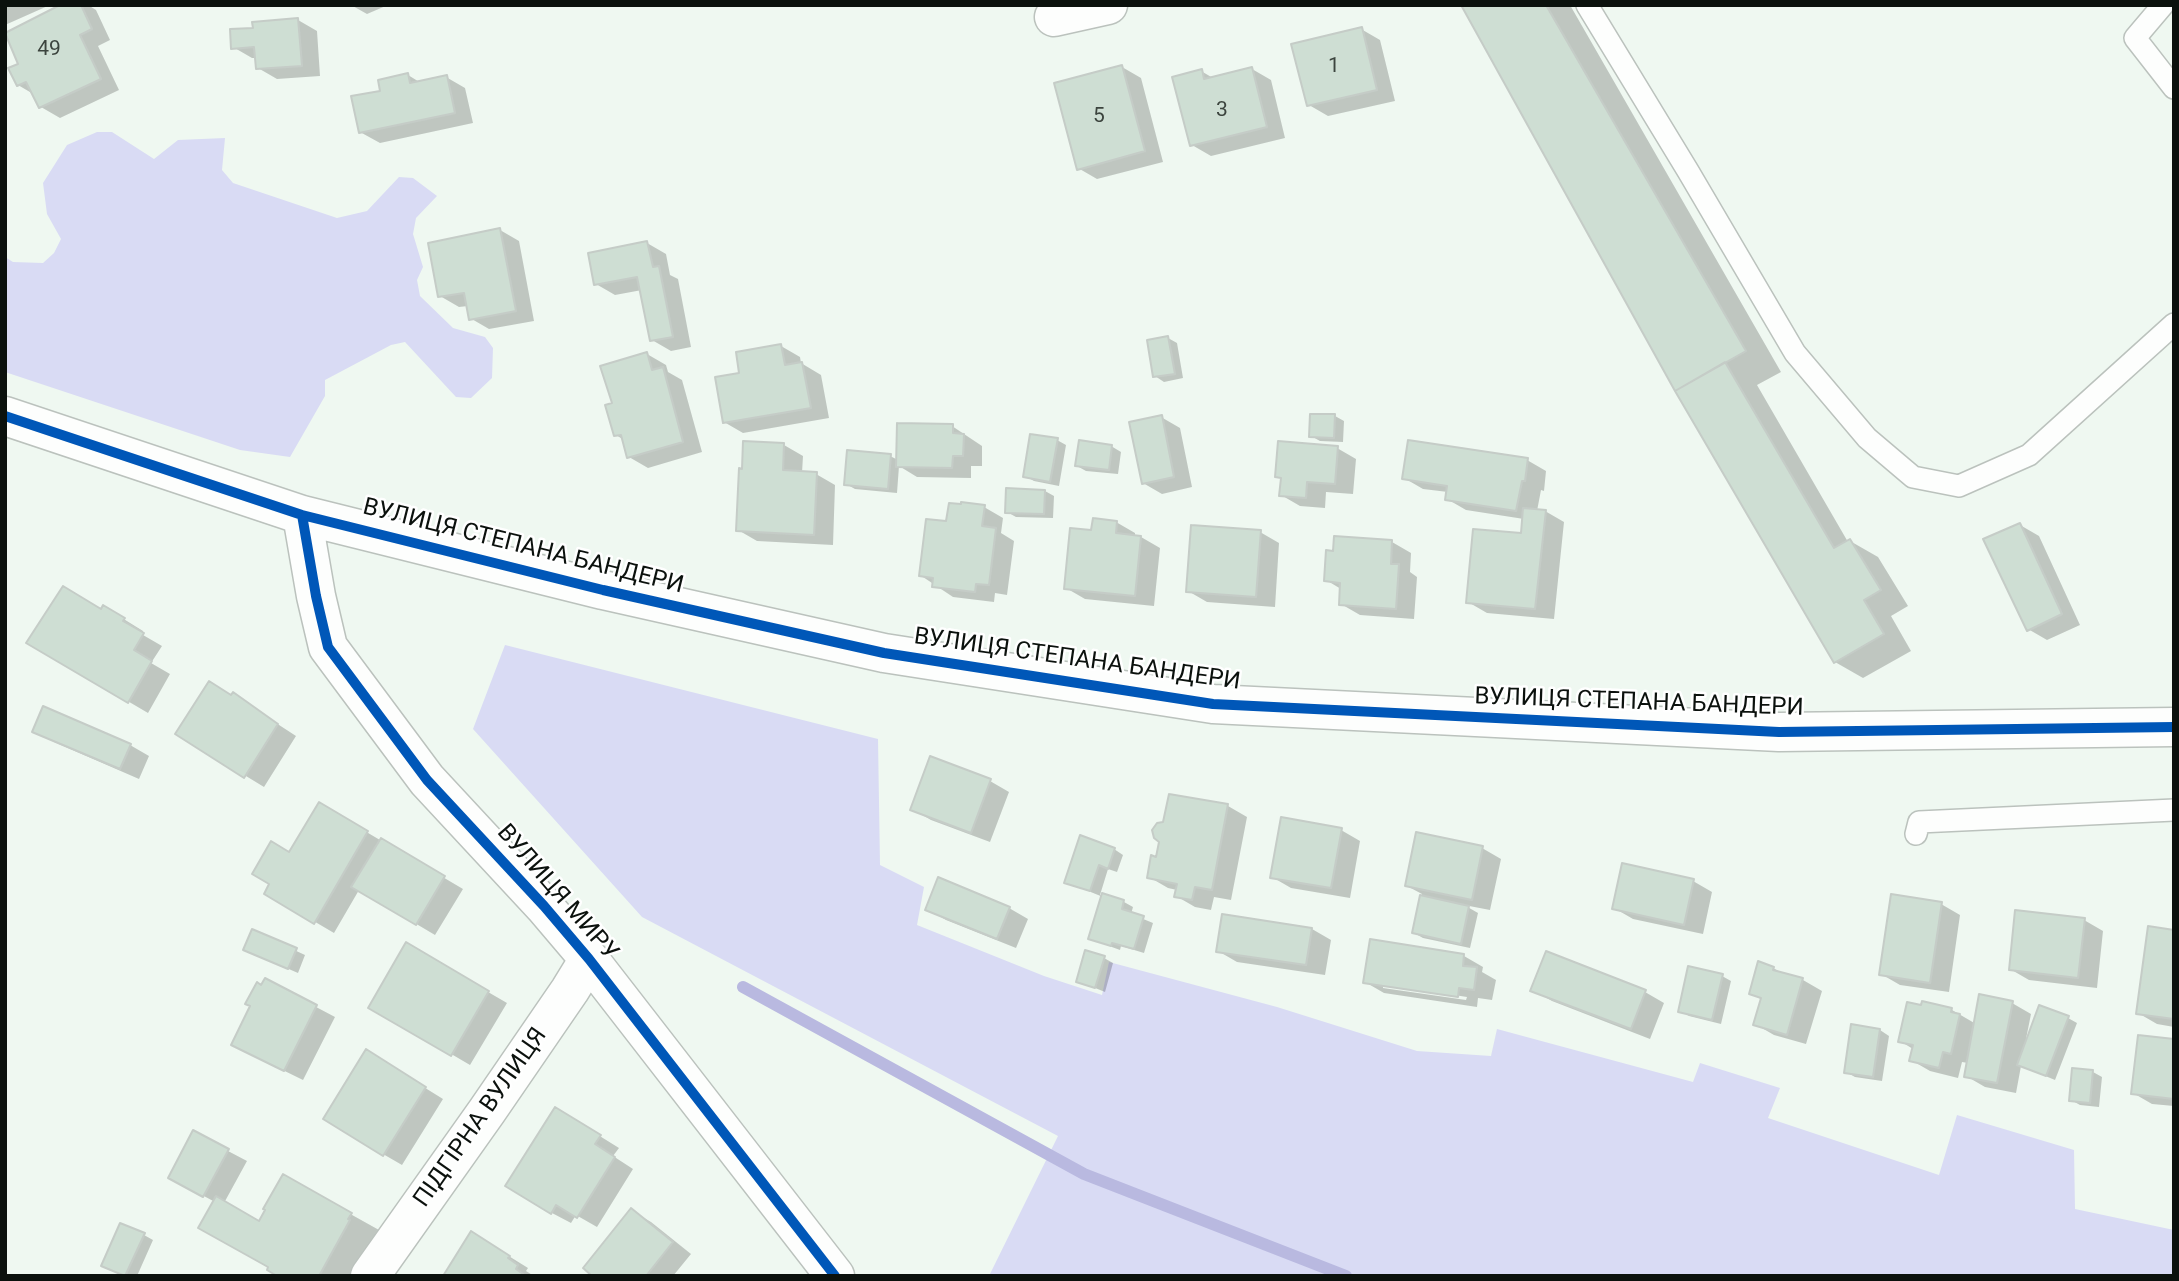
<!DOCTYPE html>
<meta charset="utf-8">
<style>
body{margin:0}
#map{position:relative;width:2179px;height:1281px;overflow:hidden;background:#eff8f1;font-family:Roboto,sans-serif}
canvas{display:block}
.frame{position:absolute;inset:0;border:7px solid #0b110d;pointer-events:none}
</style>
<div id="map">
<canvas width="2179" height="1281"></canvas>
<div class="frame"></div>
</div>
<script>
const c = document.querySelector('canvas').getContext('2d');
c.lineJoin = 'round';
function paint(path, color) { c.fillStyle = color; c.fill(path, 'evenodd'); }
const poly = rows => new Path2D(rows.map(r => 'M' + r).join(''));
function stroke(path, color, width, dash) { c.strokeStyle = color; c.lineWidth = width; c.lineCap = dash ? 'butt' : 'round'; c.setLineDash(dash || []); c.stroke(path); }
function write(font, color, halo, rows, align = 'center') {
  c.font = font + ' Roboto,sans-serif'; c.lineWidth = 5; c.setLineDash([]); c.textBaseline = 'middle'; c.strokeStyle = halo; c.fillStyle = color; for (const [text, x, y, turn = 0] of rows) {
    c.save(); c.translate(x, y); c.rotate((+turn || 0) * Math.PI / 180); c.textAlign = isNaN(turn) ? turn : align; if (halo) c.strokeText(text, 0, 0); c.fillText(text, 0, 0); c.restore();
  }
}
paint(poly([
 [97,132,112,132,154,159,178,140,225,138,222,170,233,183,337,218,367,211,399,177,413,178,437,196,416,218,413,234,423,267,417,280,420,296,453,328,485,337,493,348,492,378,471,398,456,397,405,342,391,345,325,380,325,396,290,457,240,450,5,372,5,257,13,262,43,263,54,253,61,239,47,214,43,183,67,145],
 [505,645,878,739,880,865,924,887,917,925,1044,976,1102,995,1109,962,1277,1007,1417,1051,1491,1056,1497,1029,1693,1082,1700,1063,1780,1088,1768,1118,1939,1175,1957,1115,2074,1150,2075,1209,2174,1230,2174,1276,989,1276,1058,1136,642,917,473,729]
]), '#d9dbf4');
paint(poly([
 [5,5,50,5,5,25],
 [65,5,88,5,96,10,110,40,98,46,119,90,60,118,41,107,35,95,18,85,20,65],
 [351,5,388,5,367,14],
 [1463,5,1570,5,1781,372,1757,385,1848,542,1850,541,1878,557,1908,606,1891,616,1911,651,1863,678,1835,662],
 [298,20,317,31,320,76,277,79,258,68,257,58,252,58,233,47,254,30],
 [1361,29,1380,40,1395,101,1328,116,1309,105],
 [1122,67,1141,78,1163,162,1097,179,1078,168],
 [1252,69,1271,80,1285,138,1211,156,1192,145,1201,71,1213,78],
 [408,75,421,83,446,77,465,88,473,123,380,143,360,132,383,92],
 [500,230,519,241,534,321,489,329,470,318,468,306,459,307,440,296],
 [647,243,666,254,670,275,678,279,691,347,671,351,652,340,642,290,615,295,596,284],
 [1168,338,1177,343,1183,378,1164,382,1155,376],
 [781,346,800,357,801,363,821,375,829,418,743,433,724,422,741,374],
 [647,354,666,365,668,372,682,380,702,452,648,468,629,457,624,440,616,435,614,404],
 [1312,415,1335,416,1344,421,1343,442,1320,441,1311,436],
 [1161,417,1180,428,1192,487,1162,494,1143,483],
 [952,426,982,446,982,466,971,466,971,478,917,477,899,466,897,493,855,489,846,484,890,456,898,460],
 [1057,440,1066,445,1059,486,1034,481,1025,476],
 [784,445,803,456,802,473,816,474,835,485,833,545,757,541,738,530],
 [1111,446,1121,452,1118,474,1086,471,1077,466],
 [1337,448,1356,459,1353,494,1326,492,1325,508,1300,506,1281,495,1283,480,1277,476],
 [1527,460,1546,471,1544,491,1541,490,1537,511,1545,511,1564,522,1554,619,1487,613,1468,602,1522,535,1524,519,1466,510,1447,499,1448,492,1423,489,1404,478],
 [1045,491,1054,496,1053,518,1016,517,1007,512],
 [984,507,1003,518,1001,533,1014,541,1007,595,995,593,994,602,953,597,920,575],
 [1116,522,1135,533,1135,537,1141,537,1160,548,1154,606,1085,599,1066,588,1093,532],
 [2020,525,2039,536,2080,625,2047,640,2028,629],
 [1260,532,1279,543,1275,607,1207,602,1188,591],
 [1392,542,1411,553,1410,572,1417,577,1414,619,1360,615,1341,604,1341,589,1326,580],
 [102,611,122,618,143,631,143,635,162,646,151,663,170,674,148,713,29,643],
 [233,695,296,736,264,787,177,734],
 [35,731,130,745,149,756,139,779,54,742],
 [931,758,990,781,1009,792,990,842,931,820,912,809],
 [1170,796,1228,806,1247,817,1231,900,1214,897,1211,910,1195,907,1176,896,1177,890,1168,888,1149,877,1158,859],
 [319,804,463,889,435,935,359,890,334,933,266,893],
 [1341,830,1360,841,1350,898,1291,888,1272,877],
 [1482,848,1501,859,1490,910,1464,905,1478,913,1470,948,1423,938,1414,933,1422,894,1407,886],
 [1114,849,1123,855,1117,872,1108,869,1100,895,1124,902,1133,907,1131,914,1153,923,1144,953,1121,946,1120,950,1090,939,1103,897,1066,882],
 [1693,881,1712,892,1703,934,1633,919,1614,908],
 [1941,904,1960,915,1949,992,1900,985,1881,974],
 [1009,908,1028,919,1016,948,946,920,927,909],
 [2084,920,2103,931,2097,988,2029,980,2010,969],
 [1312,929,1331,940,1325,975,1237,962,1218,951],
 [253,931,305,955,298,973,254,954],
 [2174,932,2174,1027,2157,1024,2138,1013],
 [1371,941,1464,956,1483,967,1482,972,1496,980,1492,1000,1478,998,1477,1007,1384,993,1365,982],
 [1383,984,1467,997,1466,1000,1383,988],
 [407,945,507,1003,470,1065,371,1007],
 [1104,958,1113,963,1105,992,1078,981],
 [1773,968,1786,975,1803,980,1822,991,1806,1044,1774,1035,1755,1024,1762,1000,1751,993],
 [1722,976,1731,981,1721,1024,1689,1016,1680,1011],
 [265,980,335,1017,303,1080,252,1055,262,987],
 [1533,990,1645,992,1664,1003,1650,1039,1552,1001],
 [1924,1003,1952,1010,1976,1024,2012,1003,2031,1014,2026,1039,2028,1040,2068,1018,2077,1023,2055,1080,2021,1066,2016,1093,1985,1087,1966,1076,1968,1063,1962,1062,1958,1078,1930,1071,1911,1060,1913,1049,1900,1041],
 [1853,1026,1880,1030,1889,1036,1882,1081,1855,1077,1846,1072],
 [2174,1041,2174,1106,2152,1104,2133,1093],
 [385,1063,443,1099,402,1165,383,1154],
 [2093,1072,2102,1077,2099,1107,2080,1105,2071,1100],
 [574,1120,619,1148,613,1156,633,1169,597,1227,576,1215,571,1223,552,1213],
 [228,1151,247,1161,224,1203,260,1223,284,1177,379,1230,356,1276,282,1276,201,1227,215,1202,189,1188],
 [632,1211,651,1222,691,1254,673,1276,595,1276],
 [144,1235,153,1240,137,1276,125,1276],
 [491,1245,528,1268,526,1271,534,1276,446,1276]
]), '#0003');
stroke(poly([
 [743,987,1084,1174,1346,1276]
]), '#b9b9e0', 12);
const building = poly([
 [60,5,81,5,92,29,80,35,101,79,39,108,26,82,17,86,8,68,18,64,5,33,60,5],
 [1461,5,1546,5,1746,351,1675,391,1461,5],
 [298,18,302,66,256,69,254,47,231,49,230,29,253,28,252,22,298,18],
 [1362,27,1377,90,1307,106,1291,44,1362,27],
 [1122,65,1145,151,1077,170,1054,83,1122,65],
 [1252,67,1267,127,1190,146,1172,77,1202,69,1204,79,1252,67],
 [408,73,410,83,447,75,455,113,359,133,351,96,380,91,378,80,408,73],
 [500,228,516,311,469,320,464,293,438,297,428,243,500,228],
 [647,241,653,267,659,266,673,337,650,341,637,277,594,285,588,253,647,241],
 [1168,336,1175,374,1153,377,1147,340,1168,336],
 [781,344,785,365,802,362,811,408,723,423,715,377,739,373,736,352,781,344],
 [647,352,652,370,663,367,683,442,627,458,621,435,614,436,605,405,612,403,600,366,647,352],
 [1725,362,1834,548,1850,539,1881,590,1864,600,1884,634,1834,663,1675,391,1725,362],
 [1310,414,1335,414,1334,438,1309,437,1310,414],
 [1162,415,1174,477,1142,484,1129,422,1162,415],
 [897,423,953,424,953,433,964,434,963,456,953,456,952,468,896,467,897,423],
 [1030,434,1058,438,1050,482,1023,477,1030,434],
 [1079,440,1112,445,1109,470,1075,466,1079,440],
 [1408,440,1528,458,1525,481,1522,481,1516,511,1445,500,1447,486,1402,479,1408,440],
 [743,441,784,443,783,470,817,472,814,535,736,531,739,468,742,469,743,441],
 [1278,441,1338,446,1335,484,1307,482,1306,498,1279,496,1281,478,1275,477,1278,441],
 [847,450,891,454,888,489,844,485,847,450],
 [1006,488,1045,490,1044,514,1005,513,1006,488],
 [961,502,985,505,982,526,996,528,989,585,976,584,975,592,932,587,933,578,919,576,926,519,946,521,949,503,961,504,961,502],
 [1523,508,1546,510,1535,609,1466,603,1473,529,1521,533,1523,508],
 [1093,518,1117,521,1116,533,1141,536,1135,596,1064,589,1070,528,1091,530,1093,518],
 [2020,523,2062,614,2027,631,1983,539,2020,523],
 [1191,525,1261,530,1256,597,1186,592,1191,525],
 [1334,536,1392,540,1391,564,1399,564,1396,609,1339,605,1340,583,1324,581,1326,550,1333,551,1334,536],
 [63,586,101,609,103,605,125,618,123,621,144,633,134,650,152,661,128,703,26,643,63,586],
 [209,681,231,695,233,692,278,724,244,778,175,734,209,681],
 [43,706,131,744,120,769,32,732,43,706],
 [930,756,991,779,971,833,910,810,930,756],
 [1169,794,1228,804,1212,890,1195,887,1192,900,1174,897,1177,884,1147,878,1151,855,1156,857,1159,842,1154,838,1152,830,1157,823,1163,822,1169,794],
 [319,802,368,831,314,924,264,894,269,884,252,874,271,841,289,852,319,802],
 [1281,817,1342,828,1331,888,1270,878,1281,817],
 [1416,832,1483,846,1472,900,1405,886,1416,832],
 [1080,835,1115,848,1108,869,1099,865,1090,891,1064,883,1080,835],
 [381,838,445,876,416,925,351,887,381,838],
 [1622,863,1694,879,1684,925,1612,909,1622,863],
 [938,877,1010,907,997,939,925,910,938,877],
 [1102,893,1124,900,1122,909,1144,916,1134,949,1112,943,1111,946,1088,939,1102,893],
 [1891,894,1942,902,1930,983,1879,975,1891,894],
 [1420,895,1469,906,1461,944,1412,933,1420,895],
 [2015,910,2085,918,2078,978,2009,970,2015,910],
 [1222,914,1312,928,1306,965,1216,952,1222,914],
 [2148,926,2174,930,2174,1019,2136,1014,2148,926],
 [252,929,297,948,288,969,243,950,252,929],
 [1370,939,1464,954,1463,966,1477,967,1474,990,1459,988,1458,997,1363,983,1370,939],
 [406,942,489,991,451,1056,368,1008,406,942],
 [1085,950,1105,956,1095,988,1076,982,1085,950],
 [1546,951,1646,990,1631,1029,1530,991,1546,951],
 [1758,961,1774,967,1773,970,1803,978,1787,1035,1753,1025,1761,998,1749,994,1758,961],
 [1688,966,1723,974,1712,1020,1678,1012,1688,966],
 [265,978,317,1005,284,1071,231,1045,250,1006,245,1004,257,982,261,985,265,978],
 [1979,994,2013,1001,1997,1083,1964,1077,1979,994],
 [1922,1001,1952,1008,1951,1012,1960,1014,1951,1054,1943,1052,1939,1068,1909,1061,1913,1045,1898,1042,1907,1002,1921,1005,1922,1001],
 [2039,1005,2069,1016,2046,1076,2017,1065,2039,1005],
 [1851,1024,1880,1029,1873,1077,1844,1073,1851,1024],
 [2138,1035,2174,1039,2174,1099,2131,1094,2138,1035],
 [366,1049,426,1087,383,1156,323,1119,366,1049],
 [2072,1068,2093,1070,2090,1103,2069,1101,2072,1068],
 [555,1107,601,1135,595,1144,615,1157,577,1218,556,1205,551,1214,505,1186,555,1107],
 [193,1130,229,1149,203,1197,168,1178,193,1130],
 [283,1174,352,1213,348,1219,350,1220,319,1276,277,1276,267,1270,268,1267,198,1228,216,1196,259,1221,265,1210,263,1209,283,1174],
 [631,1208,673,1242,646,1276,592,1276,583,1268,631,1208],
 [120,1223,145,1233,125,1276,101,1266,120,1223],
 [471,1231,510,1256,508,1258,518,1265,516,1269,523,1274,522,1276,443,1276,471,1231]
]);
paint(building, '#ceded3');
stroke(building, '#c5ccc7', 2);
const lane = poly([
 [1587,5,1688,171,1795,353,1867,438,1913,477,1959,486,2029,455,2174,324],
 [2163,5,2135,38,2174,88],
 [1916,834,1919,822,2174,810]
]);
const street = poly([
 [1054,17,1108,5],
 [5,416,302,515,603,590,884,653,1213,704,1779,732,2174,727],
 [302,515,316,596,328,647,427,780,544,906,589,959,835,1276],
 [370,1276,487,1111,570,990,589,959]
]);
stroke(lane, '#bbc2bd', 24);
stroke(street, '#bbc2bd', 41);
stroke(lane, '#fdfefd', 21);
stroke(street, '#fdfefd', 38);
stroke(poly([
 [5,416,302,515,603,590,884,653,1213,704,1779,732,2174,727],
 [302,515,316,596,328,647,427,780,544,906,589,959,835,1276]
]), '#0057b8', 10);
write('21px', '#3c443e', null, [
 ["49",49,50],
 ["1",1334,67],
 ["3",1222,111],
 ["5",1099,117]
]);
write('24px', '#0b110d', '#fff', [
 ["ВУЛИЦЯ СТЕПАНА БАНДЕРИ",523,547,14],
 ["ВУЛИЦЯ СТЕПАНА БАНДЕРИ",1077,660,8],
 ["ВУЛИЦЯ СТЕПАНА БАНДЕРИ",1639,703,2],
 ["ВУЛИЦЯ МИРУ",557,893,49],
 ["ПІДГІРНА ВУЛИЦЯ",481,1118,-55]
]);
</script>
